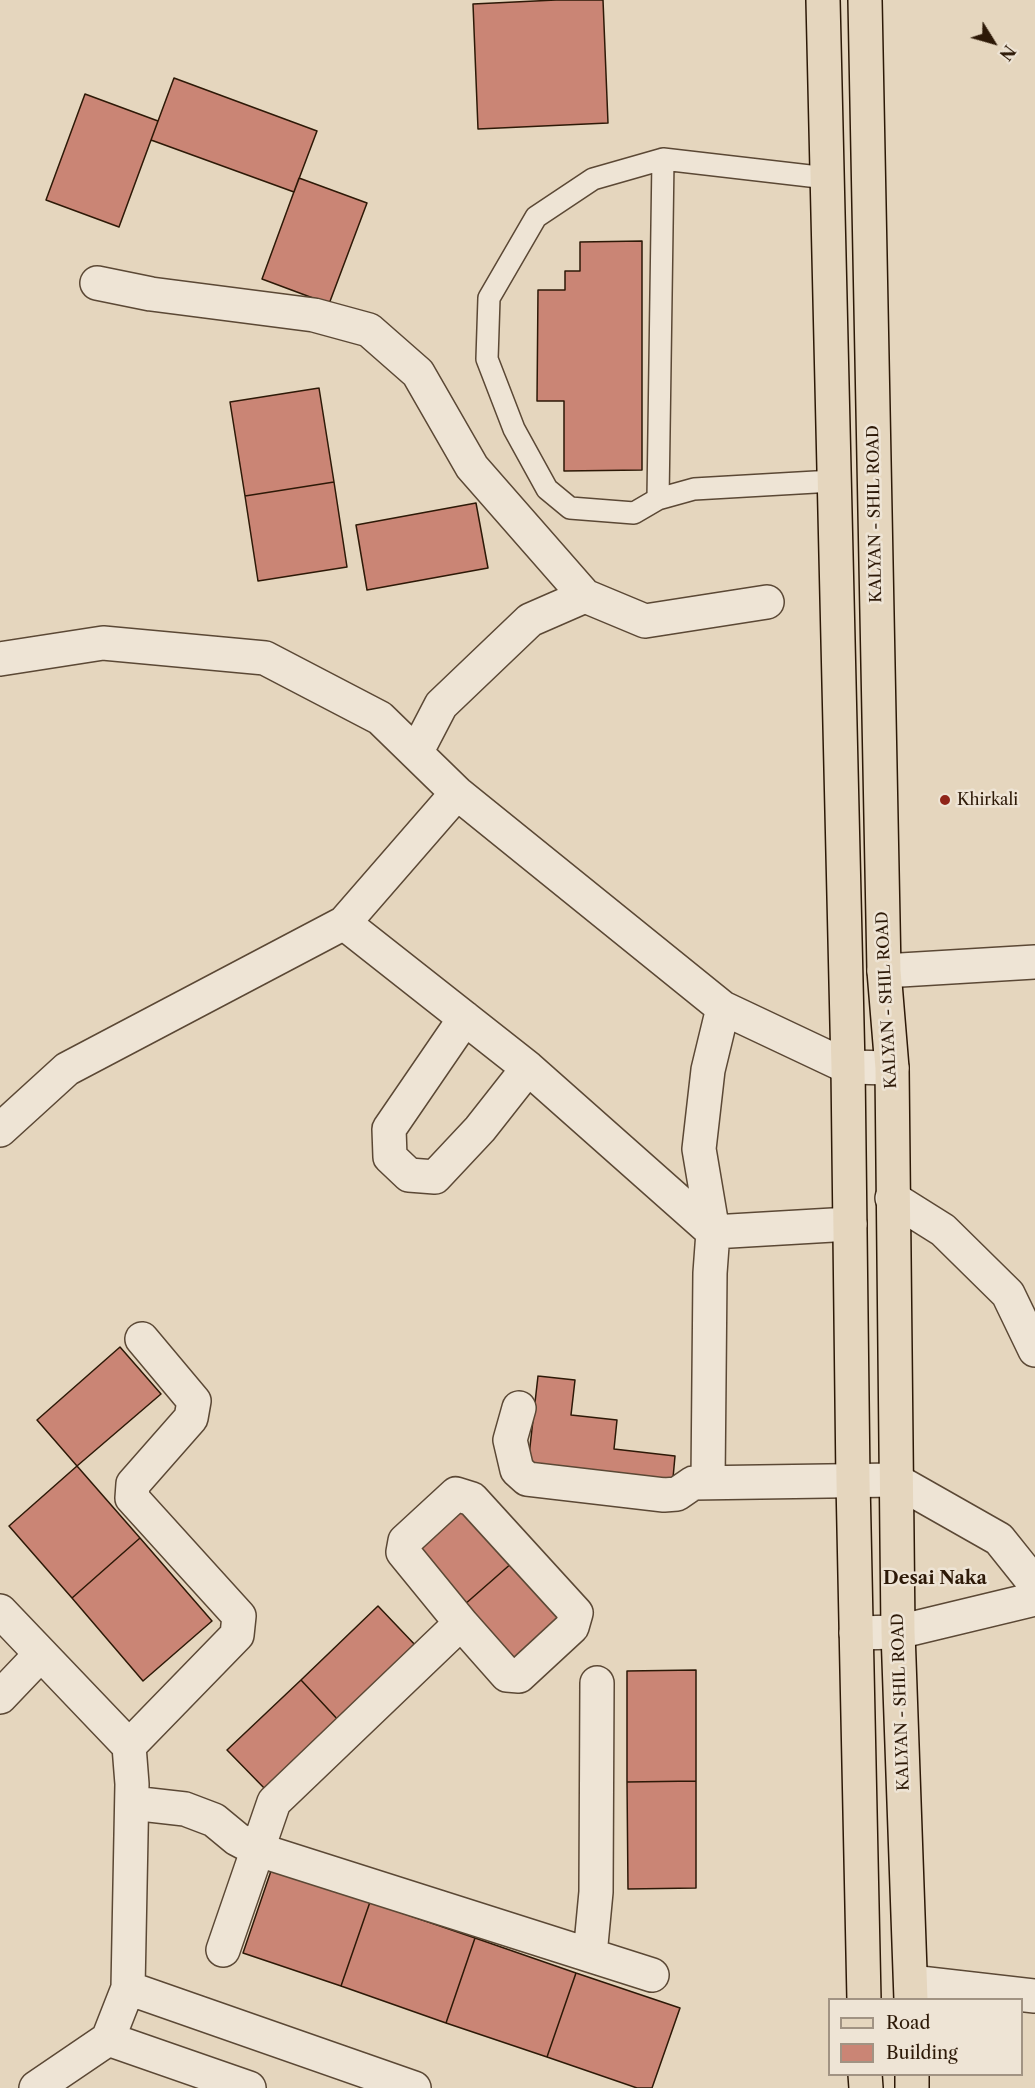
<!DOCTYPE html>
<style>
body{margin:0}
#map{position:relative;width:1035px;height:2088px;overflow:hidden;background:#e5d6be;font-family:"Libre Caslon Text",serif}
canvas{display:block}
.legend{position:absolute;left:828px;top:1998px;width:195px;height:78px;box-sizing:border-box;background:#eee4d5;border:2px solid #a19383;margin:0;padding:8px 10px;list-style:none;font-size:18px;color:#2d1907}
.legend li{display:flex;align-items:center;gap:12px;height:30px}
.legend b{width:30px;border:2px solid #a19383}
.north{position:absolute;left:963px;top:12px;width:60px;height:60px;-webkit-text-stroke:4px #eee4d5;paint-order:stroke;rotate:127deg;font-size:16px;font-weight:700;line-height:24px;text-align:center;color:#2d1907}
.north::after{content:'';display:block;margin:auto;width:21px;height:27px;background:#2d1907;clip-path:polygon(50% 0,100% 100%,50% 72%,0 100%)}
</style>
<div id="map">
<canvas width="1035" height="2088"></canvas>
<ul class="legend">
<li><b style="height:8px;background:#e5d6be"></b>Road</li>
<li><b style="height:16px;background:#ca8575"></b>Building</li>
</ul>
<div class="north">N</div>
</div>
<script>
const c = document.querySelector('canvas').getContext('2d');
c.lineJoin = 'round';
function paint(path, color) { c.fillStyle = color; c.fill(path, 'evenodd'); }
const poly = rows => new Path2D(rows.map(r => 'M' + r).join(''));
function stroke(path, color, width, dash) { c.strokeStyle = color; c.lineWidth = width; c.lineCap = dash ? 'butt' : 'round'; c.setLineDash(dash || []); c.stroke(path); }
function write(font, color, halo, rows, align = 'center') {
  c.font = font + ' "Libre Caslon Text",serif'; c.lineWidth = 5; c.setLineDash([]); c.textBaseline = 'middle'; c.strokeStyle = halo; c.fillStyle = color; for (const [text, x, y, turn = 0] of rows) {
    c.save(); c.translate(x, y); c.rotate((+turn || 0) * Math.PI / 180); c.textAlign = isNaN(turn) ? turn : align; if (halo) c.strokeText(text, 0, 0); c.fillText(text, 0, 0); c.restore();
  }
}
const building = poly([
 [556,0,603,0,608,123,478,129,473,4,556,0],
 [174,78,317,131,294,192,151,140,174,78],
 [85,94,158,121,119,227,46,200,85,94],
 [299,178,367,203,329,304,262,279,299,178],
 [642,241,642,470,564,471,564,401,537,401,538,290,565,290,565,271,580,271,580,242,642,241],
 [319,388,334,482,245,496,230,402,319,388],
 [334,482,347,567,258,581,245,496,334,482],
 [476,503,488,568,367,590,356,525,476,503],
 [120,1347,161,1394,77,1466,37,1420,120,1347],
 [538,1376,575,1380,571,1415,617,1420,614,1449,675,1456,672,1489,527,1473,538,1376],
 [77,1466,140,1538,72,1598,9,1526,77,1466],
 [461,1502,513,1562,464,1605,412,1545,461,1502],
 [140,1538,212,1621,143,1681,72,1598,140,1538],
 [513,1562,565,1620,516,1664,464,1605,513,1562],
 [378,1606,418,1648,340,1722,301,1680,378,1606],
 [696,1670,696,1781,627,1782,627,1671,696,1670],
 [301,1680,340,1722,267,1791,227,1750,301,1680],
 [696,1781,696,1888,628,1889,627,1782,696,1781],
 [272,1868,370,1902,341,1986,243,1953,272,1868],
 [370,1902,475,1938,446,2023,341,1986,370,1902],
 [475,1938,576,1973,547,2057,446,2023,475,1938],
 [576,1973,680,2008,652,2088,637,2088,547,2057,576,1973]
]);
paint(building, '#ca8575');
stroke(building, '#2d1907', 1.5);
const lane = poly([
 [827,178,663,159,593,179,536,217,489,298,487,359,514,429,547,489,570,508,634,513,658,499,694,489,833,481],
 [658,499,663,159]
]);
const street = poly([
 [97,283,151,294,314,315,369,330,418,373,472,467,585,596,645,621,767,602],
 [0,659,103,643,265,658,380,718,457,793,723,1008,848,1067,892,1068],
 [416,753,441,705,530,620,585,596],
 [344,923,528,1068,713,1232,850,1224],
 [884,971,1035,962],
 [465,1018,389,1129,390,1157,409,1175,435,1177,480,1129,528,1068],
 [0,1130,67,1069,344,923,457,793],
 [892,1198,943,1230,1008,1294,1035,1350],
 [519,1408,510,1440,517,1470,527,1479,664,1495,677,1494,693,1483,895,1480,999,1539,1035,1584],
 [708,1482,710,1273,713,1232,699,1149,708,1070,723,1008],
 [0,1611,129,1746,132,1784,128,1988,108,2039,249,2088],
 [856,1633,898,1632,1035,1599],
 [0,1697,41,1654],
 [129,1746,237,1635,239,1616,132,1498,133,1484,191,1418,194,1401,142,1339],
 [132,1803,185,1809,214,1820,237,1839,256,1849,652,1975],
 [223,1950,274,1802,461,1623,507,1675,519,1676,572,1627,576,1613,472,1499,456,1494,405,1541,403,1552,461,1623],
 [590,1955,596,1892,597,1683],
 [911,1982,1035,1996],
 [128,1988,414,2088],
 [36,2088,108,2039]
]);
const primary = poly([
 [823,0,848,1067,853,1481,864,2000],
 [865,0,884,971,892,1068,898,1632,911,2000],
 [865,2074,866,2088],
 [912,2074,912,2088]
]);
stroke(lane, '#5b4835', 24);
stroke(street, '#5b4835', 36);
stroke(primary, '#2d1907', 36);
stroke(lane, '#eee4d5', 21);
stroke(street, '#eee4d5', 33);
stroke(primary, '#e5d6be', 33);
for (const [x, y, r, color] of [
 [945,800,6,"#8f2418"]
]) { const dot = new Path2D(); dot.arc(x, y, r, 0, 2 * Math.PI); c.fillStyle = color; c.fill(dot); stroke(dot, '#eee4d5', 2); }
write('16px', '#2d1907', '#eee4d5', [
 ["KALYAN - SHIL ROAD",875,514,-91],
 ["KALYAN - SHIL ROAD",887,1000,-93],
 ["KALYAN - SHIL ROAD",901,1702,-92]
]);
write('16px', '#2d1907', '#eee4d5', [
 ["Khirkali",957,800]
], 'left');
write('bold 18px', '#2d1907', '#eee4d5', [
 ["Desai Naka",935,1579]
]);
</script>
